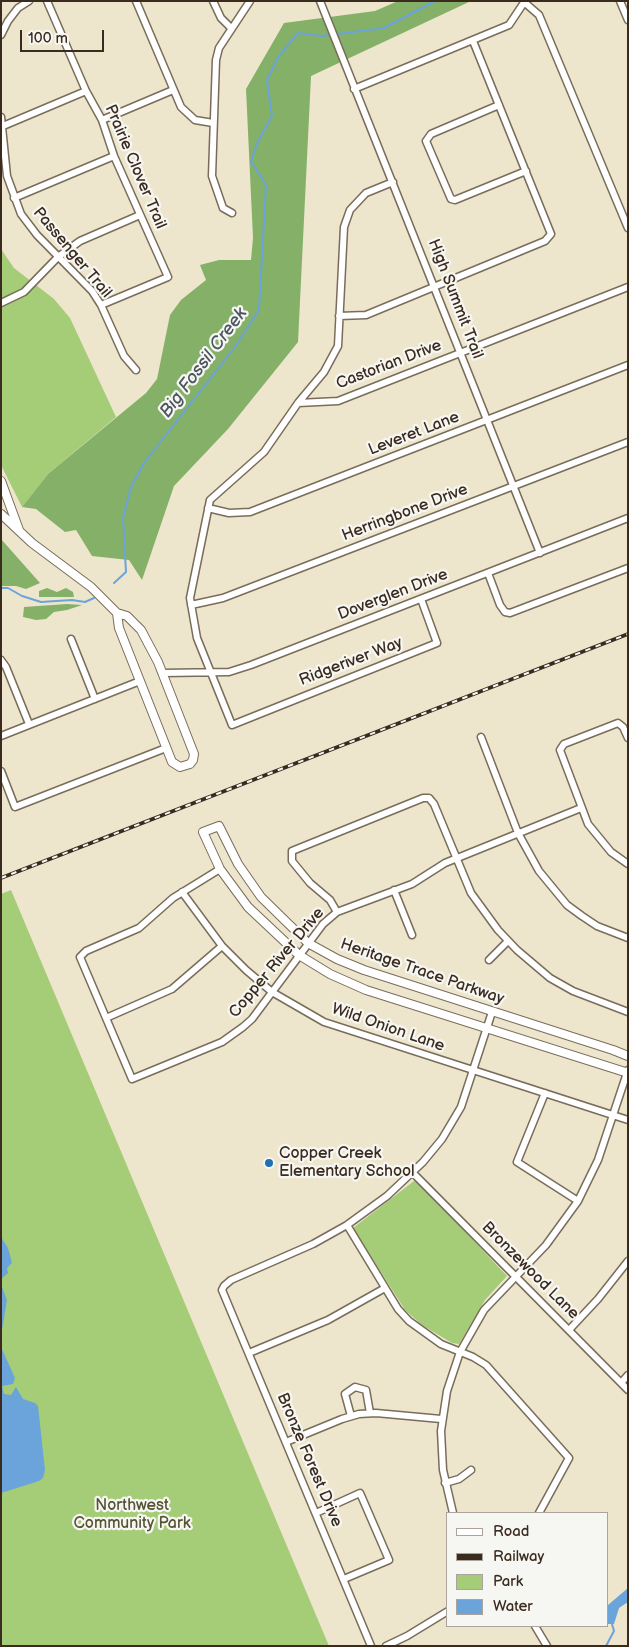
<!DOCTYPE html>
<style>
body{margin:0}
#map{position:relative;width:629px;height:1647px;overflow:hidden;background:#ede6cd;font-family:"Balsamiq Sans",sans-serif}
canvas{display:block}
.frame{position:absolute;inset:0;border:2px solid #3b2a1e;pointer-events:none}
.legend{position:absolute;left:446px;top:1512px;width:162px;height:115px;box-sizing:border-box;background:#f6f6f2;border:1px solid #aba49d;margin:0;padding:6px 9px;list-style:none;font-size:15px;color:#3b2a1e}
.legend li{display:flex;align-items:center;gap:10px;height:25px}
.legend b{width:25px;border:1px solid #aba49d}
.scale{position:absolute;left:20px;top:30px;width:84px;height:22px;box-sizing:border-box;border:2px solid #3b2a1e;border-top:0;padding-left:6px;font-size:15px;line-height:18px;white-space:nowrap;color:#3b2a1e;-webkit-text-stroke:4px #f6f6f2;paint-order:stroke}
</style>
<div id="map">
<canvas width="629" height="1647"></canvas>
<div class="frame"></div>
<ul class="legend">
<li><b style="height:6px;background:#fff"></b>Road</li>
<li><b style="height:6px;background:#3b2a1e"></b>Railway</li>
<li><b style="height:14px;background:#a5cc77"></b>Park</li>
<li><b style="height:14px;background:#6aa4da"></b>Water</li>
</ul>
<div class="scale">100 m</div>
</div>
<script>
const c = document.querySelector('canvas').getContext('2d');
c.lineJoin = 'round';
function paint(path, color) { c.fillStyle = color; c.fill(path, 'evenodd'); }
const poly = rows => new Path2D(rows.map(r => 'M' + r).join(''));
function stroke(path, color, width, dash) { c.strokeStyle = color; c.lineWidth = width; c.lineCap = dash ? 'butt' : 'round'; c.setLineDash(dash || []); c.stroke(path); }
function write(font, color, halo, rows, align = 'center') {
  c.font = font + ' "Balsamiq Sans",sans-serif'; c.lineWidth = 4.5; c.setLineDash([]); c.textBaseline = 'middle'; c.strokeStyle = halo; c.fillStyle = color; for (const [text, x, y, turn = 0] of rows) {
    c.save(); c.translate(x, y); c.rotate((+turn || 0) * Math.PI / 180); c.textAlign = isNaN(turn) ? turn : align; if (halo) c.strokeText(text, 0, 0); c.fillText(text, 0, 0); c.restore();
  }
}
paint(poly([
 [1,249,14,268,54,299,70,318,116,417,48,474,22,507,1,465],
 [11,890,329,1646,1,1646,1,894],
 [414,1181,419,1183,507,1276,485,1300,459,1344,452,1343,422,1325,405,1310,353,1228]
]), '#a5cc77');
paint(poly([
 [398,1,471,1,311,76,298,342,228,429,174,486,142,580,129,560,92,556,76,530,65,532,36,509,22,507,48,474,146,393,157,379,170,315,181,300,206,280,200,265,219,260,251,260,253,238,246,89,284,23,375,11],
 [1,539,40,583,26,589,16,586,1,586],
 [47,588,57,592,66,588,73,592,74,597,39,597,39,591],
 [67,604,82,605,67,610,54,612,46,619,36,620,23,617,24,607]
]), '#84b068');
paint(poly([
 [1,1237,8,1248,12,1263,7,1268,8,1273,1,1279],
 [2,1287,7,1300,1,1336,1,1289],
 [1,1347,15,1378,13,1384,2,1386,4,1394,11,1395,16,1387,23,1399,35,1403,38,1406,45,1470,43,1478,39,1481,1,1493],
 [628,1588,628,1602,619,1608,614,1624,608,1624,608,1605]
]), '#6aa4da');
stroke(poly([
 [114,583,126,572,123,518,131,487,144,463,235,347,259,310,266,185,251,161,258,141,272,116,267,80,279,56,298,33,321,36,384,28,435,1],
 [1,588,8,588,22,596,41,602,72,600,85,602,94,598],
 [606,1646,614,1631,612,1624]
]), '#6aa4da', 2);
const minor = poly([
 [47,1,86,91,102,120,114,156,168,277,101,305],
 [136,1,181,107,195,120,213,123],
 [213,1,221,18,231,28],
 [320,1,540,553],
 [620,1,628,20],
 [524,2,539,15,628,228],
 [1,35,8,21,18,8,29,1],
 [354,89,509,25,525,1],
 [499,105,431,134,426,141,451,199,455,200,526,171],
 [1,117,7,176,21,214,37,235,92,291,101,305,124,356,136,370],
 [102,120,173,90],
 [3,126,86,91],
 [393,182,366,193,350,210,344,227,338,346,324,372,298,403,264,452,210,500,190,598,197,638,232,725,437,643,421,599],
 [14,198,114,156],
 [232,213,223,208,212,176,216,60,219,48,250,1],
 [1,303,24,292,58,257,80,241,140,215],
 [339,316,366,315,545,241,551,234,473,41],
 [298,403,338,401,628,287],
 [208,508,229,513,250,512,628,365],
 [488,573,500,605,505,612,510,613,628,568],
 [191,605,223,598,628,442],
 [71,639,95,699],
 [1,660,6,667,29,724],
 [163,673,229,672,251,665,628,518],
 [1,736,140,681],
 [481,737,518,833,539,871,567,905,582,916,597,926,628,938],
 [628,738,623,727,618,723,564,744,560,750,588,824,611,852,628,864],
 [1,771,15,807,166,748],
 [220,869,173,898,139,928,86,951,80,957,132,1079,222,1042,243,1027,252,1019,323,924,337,912,412,884,445,863,581,808],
 [394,890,412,935],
 [182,892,222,946,246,970,272,992,324,1022,628,1120],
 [337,912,330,900,310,883,292,861,292,851,423,798,429,798,434,804,471,893,498,930,517,950,550,978,573,991,628,1012],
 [489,960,508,941],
 [106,1018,172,989,222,946],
 [545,1093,517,1162,578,1201],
 [412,1172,628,1390],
 [347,1225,398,1309,409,1321,441,1344,473,1357,486,1365,569,1458,539,1513],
 [569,1330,598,1299,628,1261],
 [249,1353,328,1320,385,1288],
 [621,1383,628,1375],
 [351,1416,345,1394,355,1387,366,1390,370,1413],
 [286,1442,342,1419,359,1414,376,1413,441,1419],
 [445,1483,459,1479,471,1470],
 [316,1513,360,1493,389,1560,344,1579],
 [453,1513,443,1470,441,1431,447,1391,460,1352,484,1310,546,1245,578,1201,598,1160,628,1070],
 [535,1626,547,1646],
 [371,1646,222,1290,224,1286,231,1280,313,1244,347,1225,387,1196,423,1162,442,1139,461,1107,492,1012],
 [386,1646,407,1636,448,1611]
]);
const tertiary = poly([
 [1,481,19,530],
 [1,514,32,543,91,587,117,613,127,616,141,630,158,662,194,754,193,760,190,764,180,767,172,762,119,628,117,613],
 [628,1056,613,1050,364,970,337,959,308,943,261,897,238,864,219,826,203,832,220,869,248,907,299,955,330,974,366,990,628,1073]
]);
stroke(minor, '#796c5b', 9);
stroke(tertiary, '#796c5b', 10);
stroke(minor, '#fff', 6);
stroke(tertiary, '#fff', 8);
const rail = poly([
 [1,878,628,634]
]);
stroke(rail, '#3b2a1e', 4);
stroke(rail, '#f6f6f2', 2, [5.5]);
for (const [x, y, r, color] of [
 [269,1163,5,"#1f6fb2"]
]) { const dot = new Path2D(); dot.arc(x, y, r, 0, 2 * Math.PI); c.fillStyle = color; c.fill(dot); stroke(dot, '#f6f6f2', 2); }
write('16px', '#3b2a1e', '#f6f6f2', [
 ["Prairie Clover Trail",135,167,67],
 ["Passenger Trail",72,253,50],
 ["High Summit Trail",455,299,69],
 ["Castorian Drive",389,365,-21],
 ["Leveret Lane",414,434,-21],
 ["Herringbone Drive",405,513,-21],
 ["Doverglen Drive",393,595,-21],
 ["Ridgeriver Way",351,662,-21],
 ["Copper River Drive",277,963,-50],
 ["Heritage Trace Parkway",422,972,19],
 ["Wild Onion Lane",388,1028,19],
 ["Bronzewood Lane",530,1271,45],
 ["Bronze Forest Drive",309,1460,67]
]);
write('16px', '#3b2a1e', '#f6f6f2', [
 ["Copper Creek",279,1154],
 ["Elementary School",279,1172]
], 'left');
write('16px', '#565234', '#f6f6f2', [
 ["Northwest",132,1506],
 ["Community Park",132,1524]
]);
write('italic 18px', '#4b5560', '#f6f6f2', [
 ["Big Fossil Creek",204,363,-53]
]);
</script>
